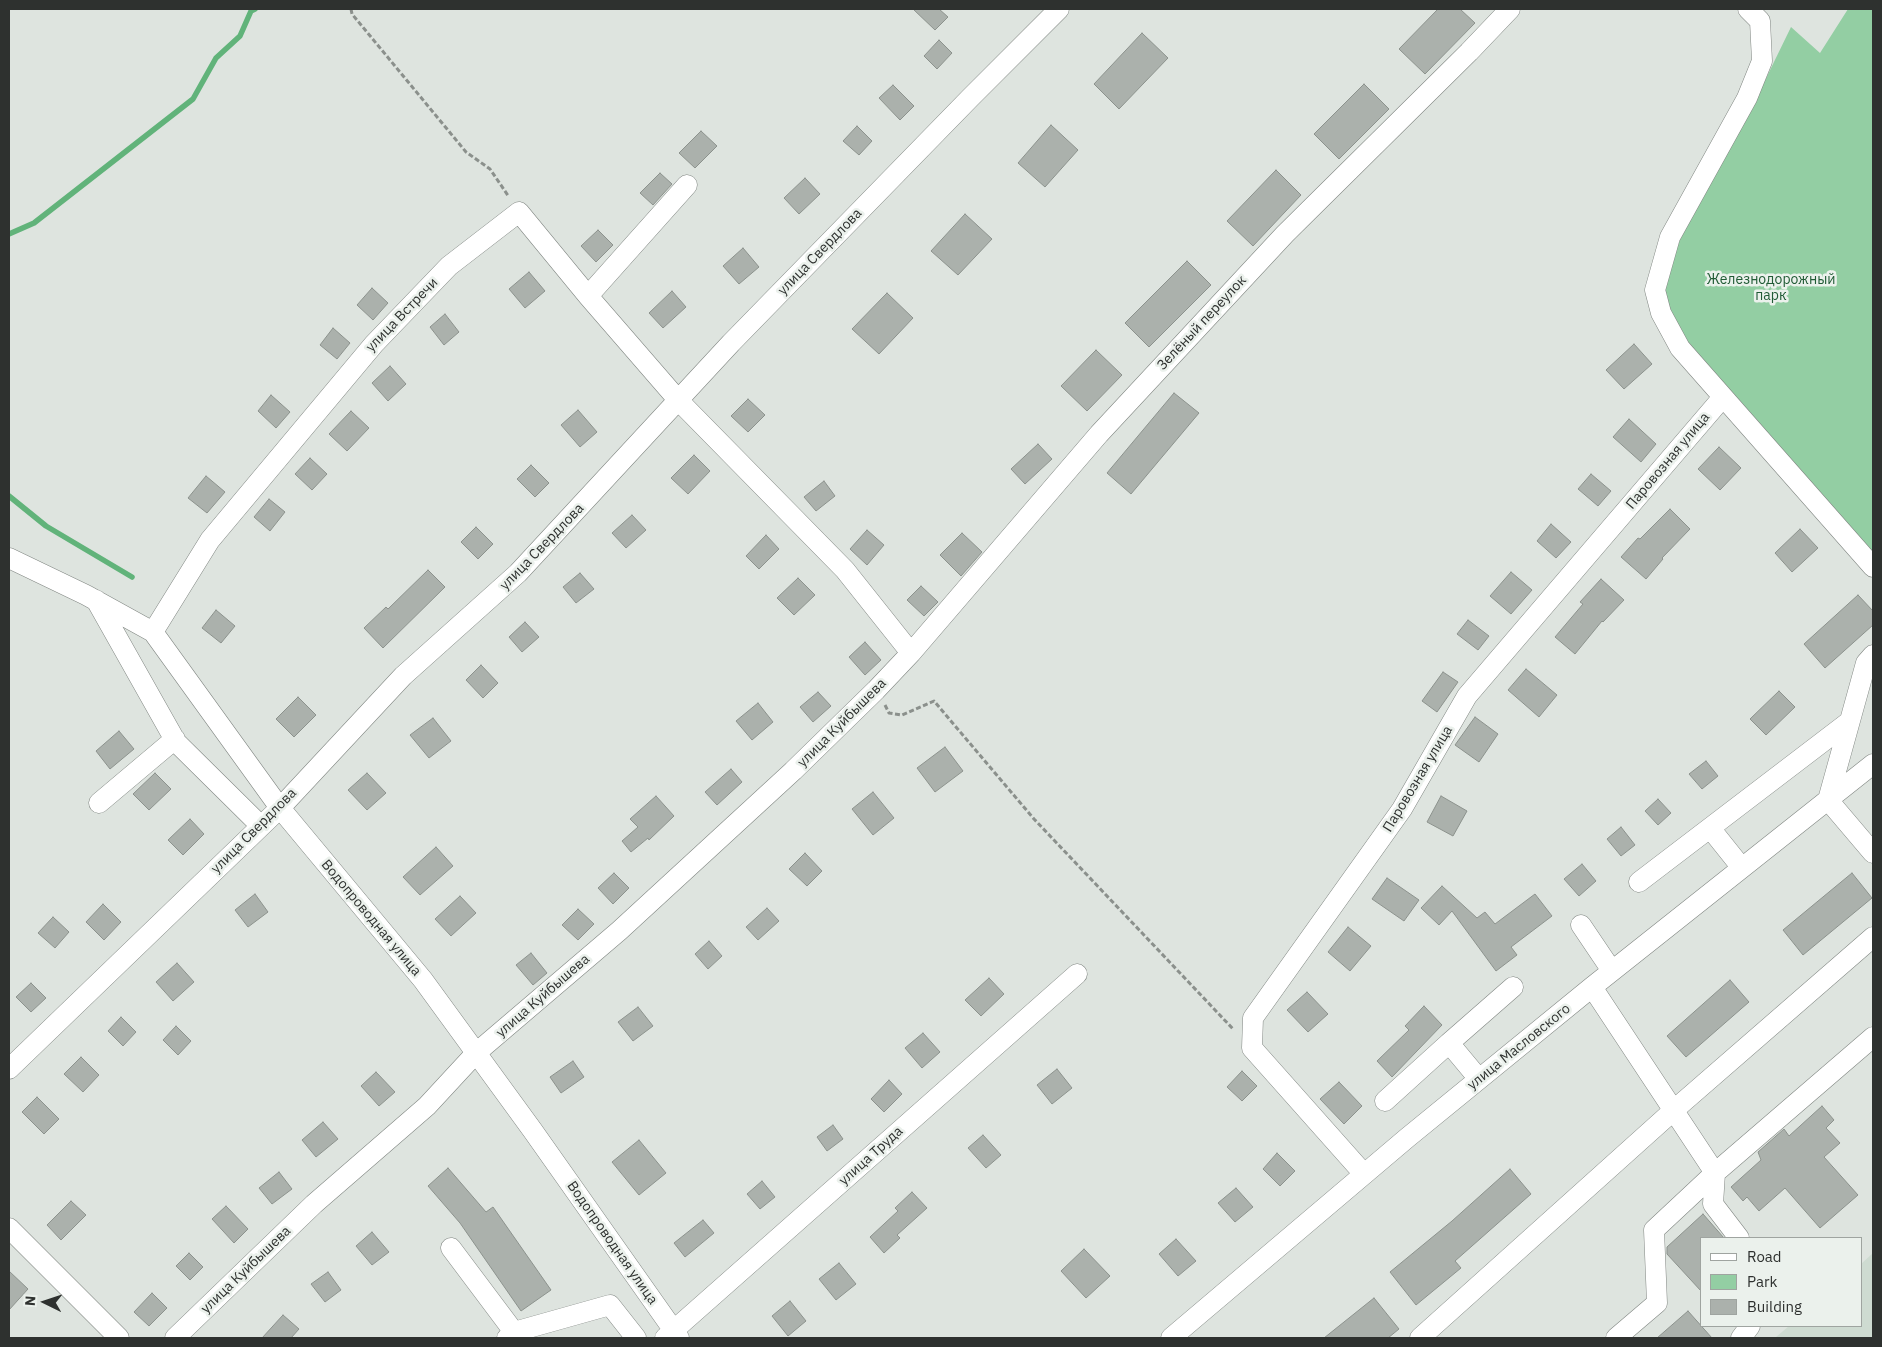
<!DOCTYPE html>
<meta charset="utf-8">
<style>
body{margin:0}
#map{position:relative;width:1882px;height:1347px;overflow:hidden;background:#dee4df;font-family:"IBM Plex Sans",sans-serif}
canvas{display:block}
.frame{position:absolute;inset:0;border:10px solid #2e312f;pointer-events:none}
.legend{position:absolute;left:1700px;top:1237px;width:162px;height:90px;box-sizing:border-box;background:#ebf1ec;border:1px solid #9fa4a0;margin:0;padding:6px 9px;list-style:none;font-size:15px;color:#2e312f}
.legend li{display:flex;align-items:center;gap:10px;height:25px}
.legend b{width:25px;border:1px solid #9fa4a0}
.north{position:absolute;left:20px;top:1277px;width:50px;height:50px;-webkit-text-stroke:4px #ebf1ec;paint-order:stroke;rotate:274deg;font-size:14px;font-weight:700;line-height:20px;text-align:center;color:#2e312f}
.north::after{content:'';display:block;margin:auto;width:18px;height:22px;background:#2e312f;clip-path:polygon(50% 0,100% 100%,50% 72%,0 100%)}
</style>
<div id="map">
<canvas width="1882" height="1347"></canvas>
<div class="frame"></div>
<ul class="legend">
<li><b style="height:6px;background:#fff"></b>Road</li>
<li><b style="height:14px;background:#93cea3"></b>Park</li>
<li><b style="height:14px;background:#abb1ac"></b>Building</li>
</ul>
<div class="north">N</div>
</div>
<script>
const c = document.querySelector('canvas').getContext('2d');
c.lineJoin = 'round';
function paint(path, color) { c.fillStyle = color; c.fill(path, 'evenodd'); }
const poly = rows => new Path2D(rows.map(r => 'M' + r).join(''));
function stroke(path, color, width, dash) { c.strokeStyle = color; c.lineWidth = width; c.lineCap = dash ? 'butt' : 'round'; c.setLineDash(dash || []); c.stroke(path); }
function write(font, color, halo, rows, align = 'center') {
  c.font = font + ' "IBM Plex Sans",sans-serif'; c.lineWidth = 5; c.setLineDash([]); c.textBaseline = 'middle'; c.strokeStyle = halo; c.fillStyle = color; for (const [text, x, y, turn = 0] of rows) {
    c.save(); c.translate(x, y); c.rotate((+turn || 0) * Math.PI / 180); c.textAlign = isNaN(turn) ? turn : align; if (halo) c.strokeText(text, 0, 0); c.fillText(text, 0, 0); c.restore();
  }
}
paint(poly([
 [1873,1253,1873,1338,1778,1338,1776,1337,1789,1326,1861,1326,1861,1264]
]), '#cedbd1');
paint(poly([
 [1848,9,1873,9,1873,557,1686,347,1670,317,1663,284,1688,219,1755,101,1791,27,1820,53]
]), '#93cea3');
stroke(poly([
 [9,234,34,223,193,99,216,58,240,36,251,11,255,9],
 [9,496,46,526,132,577]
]), '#61b37a', 5.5);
const building = poly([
 [913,9,939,9,948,17,935,30,913,9],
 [1438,9,1460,9,1475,23,1425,74,1399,49,1438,9],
 [1142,33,1168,58,1119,109,1094,84,1142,33],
 [939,40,952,53,937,69,924,56,939,40],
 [1364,84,1389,109,1339,159,1314,134,1364,84],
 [893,85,914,106,900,120,879,98,893,85],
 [1051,125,1078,150,1045,187,1018,163,1051,125],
 [857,126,872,141,859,155,843,141,857,126],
 [701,131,717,146,695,168,679,153,701,131],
 [1276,170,1301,195,1253,246,1227,221,1276,170],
 [660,173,672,184,653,205,640,193,660,173],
 [805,178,820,194,799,214,784,198,805,178],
 [965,214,992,239,958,275,931,251,965,214],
 [598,230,613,245,596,262,581,246,598,230],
 [743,248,759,267,739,284,723,266,743,248],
 [1187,261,1211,285,1149,347,1125,323,1187,261],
 [529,272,545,291,525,308,509,289,529,272],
 [372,288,388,303,373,320,357,305,372,288],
 [672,291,686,307,663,328,649,313,672,291],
 [887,293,913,318,879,354,852,329,887,293],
 [445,314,459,332,444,345,430,327,445,314],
 [333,328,350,343,337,359,320,345,333,328],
 [1634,344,1652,364,1624,389,1606,370,1634,344],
 [1096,350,1122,375,1087,411,1061,386,1096,350],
 [390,366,406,384,388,401,372,383,390,366],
 [1174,393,1199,413,1131,494,1107,473,1174,393],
 [271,395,290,412,276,428,258,411,271,395],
 [748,399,765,415,748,432,731,416,748,399],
 [578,410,597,432,580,447,561,425,578,410],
 [351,411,369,428,347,451,329,434,351,411],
 [1629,419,1656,444,1641,462,1613,437,1629,419],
 [1038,444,1052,459,1025,484,1011,469,1038,444],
 [1719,447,1741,468,1720,490,1698,469,1719,447],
 [694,455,710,471,688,494,671,478,694,455],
 [310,458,327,474,312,490,295,474,310,458],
 [531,465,549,483,535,497,517,479,531,465],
 [1591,474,1611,491,1598,506,1578,489,1591,474],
 [206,476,225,492,207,513,188,498,206,476],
 [824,481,835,496,816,511,804,497,824,481],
 [269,499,285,512,270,531,254,517,269,499],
 [1670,509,1690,529,1662,558,1663,559,1646,579,1621,557,1638,538,1640,539,1670,509],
 [632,515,646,530,626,548,612,533,632,515],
 [1551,524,1571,542,1556,558,1537,541,1551,524],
 [476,527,493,544,478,559,461,542,476,527],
 [1800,529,1818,548,1792,572,1775,553,1800,529],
 [867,530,884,545,867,565,850,549,867,530],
 [962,533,982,552,961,576,940,555,962,533],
 [766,535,779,549,759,569,746,556,766,535],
 [428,570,445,587,383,648,364,628,386,607,388,609,428,570],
 [1511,572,1532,590,1511,614,1490,596,1511,572],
 [580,573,594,589,576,603,563,587,580,573],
 [798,578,815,595,794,615,777,598,798,578],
 [1601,579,1624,600,1603,622,1602,621,1575,654,1555,637,1583,604,1580,602,1601,579],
 [921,586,938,602,924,616,907,600,921,586],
 [1858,595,1873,611,1873,625,1825,668,1804,644,1858,595],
 [216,610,235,626,221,643,202,628,216,610],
 [1468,620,1489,636,1478,650,1457,634,1468,620],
 [525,622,539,637,522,652,509,637,525,622],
 [865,642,881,660,865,675,849,657,865,642],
 [481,665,498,683,483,698,466,680,481,665],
 [1526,669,1557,695,1539,717,1508,690,1526,669],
 [1443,672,1458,682,1437,712,1422,701,1443,672],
 [1779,691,1795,707,1766,735,1750,719,1779,691],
 [818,692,831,706,813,722,800,707,818,692],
 [298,697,316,715,294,737,276,719,298,697],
 [758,703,773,722,752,740,736,721,758,703],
 [1475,717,1498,734,1479,762,1455,745,1475,717],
 [433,718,451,741,429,758,410,735,433,718],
 [119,731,134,749,110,769,96,751,119,731],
 [945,747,963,771,935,792,917,768,945,747],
 [1706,761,1718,776,1702,789,1689,774,1706,761],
 [731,769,742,782,717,805,705,792,731,769],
 [155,773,171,789,149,810,133,794,155,773],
 [367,773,386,793,367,810,348,790,367,773],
 [873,792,894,818,873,835,852,809,873,792],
 [656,796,674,816,649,840,648,838,631,852,622,841,638,827,630,819,656,796],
 [1441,796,1467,811,1453,836,1427,822,1441,796],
 [1658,799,1671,813,1658,825,1645,811,1658,799],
 [190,819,204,834,183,855,168,840,190,819],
 [1621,827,1635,845,1621,856,1607,839,1621,827],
 [436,847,453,866,420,895,403,877,436,847],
 [805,853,822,871,807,886,789,869,805,853],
 [1582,864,1596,881,1579,896,1564,879,1582,864],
 [614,873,629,888,613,904,598,888,614,873],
 [1852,873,1872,898,1803,955,1783,930,1852,873],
 [1387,878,1419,900,1404,921,1372,899,1387,878],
 [1442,886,1477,918,1485,912,1495,924,1535,894,1552,916,1511,947,1517,955,1496,971,1452,911,1439,925,1421,908,1442,886],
 [255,894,268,912,248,927,235,910,255,894],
 [460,896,476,913,451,936,435,919,460,896],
 [103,904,121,922,104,940,86,922,103,904],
 [767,908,779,921,758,940,746,927,767,908],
 [578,909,594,924,578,940,562,925,578,909],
 [53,917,69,932,55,948,38,933,53,917],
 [1348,927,1371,946,1350,971,1328,952,1348,927],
 [709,941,722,956,708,969,695,954,709,941],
 [531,953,547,973,533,985,516,965,531,953],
 [177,963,194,982,173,1001,156,982,177,963],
 [989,978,1004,994,981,1016,965,1000,989,978],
 [1730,980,1749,1002,1686,1057,1667,1036,1730,980],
 [31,983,46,998,31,1012,16,997,31,983],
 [1307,992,1328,1014,1308,1032,1287,1010,1307,992],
 [1424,1006,1442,1025,1392,1077,1377,1061,1409,1030,1405,1026,1424,1006],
 [638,1007,653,1026,633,1041,618,1022,638,1007],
 [121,1017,136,1032,123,1046,108,1031,121,1017],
 [176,1026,191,1041,178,1055,163,1040,176,1026],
 [923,1033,940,1052,922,1068,905,1048,923,1033],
 [81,1057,99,1075,83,1092,64,1074,81,1057],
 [573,1061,584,1077,561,1093,550,1077,573,1061],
 [1057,1069,1072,1088,1052,1104,1037,1085,1057,1069],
 [1242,1071,1257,1086,1242,1101,1227,1087,1242,1071],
 [376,1072,395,1092,379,1106,361,1086,376,1072],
 [889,1080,902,1094,884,1112,871,1099,889,1080],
 [1339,1082,1362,1106,1344,1124,1320,1099,1339,1082],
 [37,1097,59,1119,44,1134,22,1112,37,1097],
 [1822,1106,1834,1120,1826,1128,1840,1143,1824,1157,1858,1195,1820,1228,1785,1188,1759,1211,1747,1197,1743,1201,1731,1187,1761,1160,1758,1152,1784,1129,1789,1136,1822,1106],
 [323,1122,338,1139,316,1157,302,1140,323,1122],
 [833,1125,843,1139,827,1151,817,1137,833,1125],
 [983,1135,1001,1155,986,1168,968,1148,983,1135],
 [639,1140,666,1173,639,1195,612,1162,639,1140],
 [1277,1153,1295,1171,1280,1186,1263,1169,1277,1153],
 [448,1168,486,1212,493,1207,551,1290,521,1311,460,1223,428,1186,448,1168],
 [1510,1169,1531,1194,1455,1261,1461,1268,1416,1305,1390,1272,1452,1221,1510,1169],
 [279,1172,292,1189,272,1204,259,1188,279,1172],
 [762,1181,775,1197,760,1209,747,1194,762,1181],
 [1236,1188,1253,1207,1235,1222,1218,1203,1236,1188],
 [912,1192,927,1208,897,1235,900,1238,884,1253,870,1237,898,1211,895,1208,912,1192],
 [71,1201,86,1215,61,1240,47,1225,71,1201],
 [226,1206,248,1229,234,1243,212,1219,226,1206],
 [1703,1214,1724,1238,1701,1238,1701,1291,1667,1254,1667,1247,1703,1214],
 [703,1220,714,1233,685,1257,674,1243,703,1220],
 [372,1232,389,1252,372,1265,356,1246,372,1232],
 [1176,1239,1196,1261,1178,1276,1159,1254,1176,1239],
 [1084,1249,1110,1276,1086,1298,1061,1271,1084,1249],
 [189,1253,203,1267,190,1280,176,1266,189,1253],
 [839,1263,856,1284,836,1300,819,1279,839,1263],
 [9,1271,28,1289,9,1310,9,1271],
 [328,1272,341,1290,325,1302,311,1284,328,1272],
 [152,1293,167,1308,149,1326,134,1312,152,1293],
 [1374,1298,1399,1329,1388,1338,1324,1338,1374,1298],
 [790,1301,806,1321,788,1336,772,1316,790,1301],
 [1688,1311,1712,1338,1657,1338,1688,1311],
 [283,1315,299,1329,291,1338,262,1338,283,1315]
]);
paint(building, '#abb1ac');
stroke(building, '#8c928d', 1);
const minor = poly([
 [1748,9,1760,21,1762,61,1747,98,1670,237,1655,290,1661,313,1680,348,1873,567],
 [588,296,687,185],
 [9,558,86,595,153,632,280,808,423,980,533,1131,679,1338],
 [96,600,176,742,261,826],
 [153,632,210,540,374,344,449,266,519,212,588,296,679,401,845,570,911,653],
 [1873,655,1866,663,1828,800,1873,853],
 [99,803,175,739],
 [1710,828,1742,868],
 [1639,882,1850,721],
 [1581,925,1612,971],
 [1592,987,1715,1173,1713,1204,1739,1238],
 [9,1069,280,808,403,676,518,573,731,343,970,98,1059,9],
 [1479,1079,1449,1043,1513,987],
 [1385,1101,1449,1043],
 [1364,1174,1252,1048,1253,1018,1402,809,1467,696,1723,397],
 [9,1228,119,1338],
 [451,1248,514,1332],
 [175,1338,314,1204,427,1106,476,1053,619,931,793,771,876,690,911,653,1099,434,1285,234,1469,52,1510,9],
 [507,1338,514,1332,610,1305,636,1338],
 [665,1338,1077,974],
 [1171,1338,1407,1138,1592,987,1873,764],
 [1420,1338,1674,1110,1873,937],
 [1616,1338,1657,1303,1654,1230,1715,1173,1873,1037],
 [1741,1338,1750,1326]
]);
stroke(minor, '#808682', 21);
stroke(poly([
 [351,9,352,14,466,152,490,169,509,197],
 [885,705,889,713,902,715,934,701,1034,819,1234,1030]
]), '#8b908c', 3, [5, 2.5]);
stroke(minor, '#fff', 20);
write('14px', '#2e312f', '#ebf1ec', [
 ["улица Свердлова",820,252,-46],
 ["улица Встречи",402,315,-46],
 ["Зелёный переулок",1202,323,-47],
 ["Паровозная улица",1668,461,-50],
 ["улица Свердлова",542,547,-46],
 ["улица Куйбышева",842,723,-45],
 ["Паровозная улица",1418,779,-59],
 ["улица Свердлова",254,831,-45],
 ["Водопроводная улица",371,918,50],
 ["улица Куйбышева",543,996,-41],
 ["улица Масловского",1519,1047,-39],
 ["улица Труда",871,1156,-42],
 ["Водопроводная улица",612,1243,55],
 ["улица Куйбышева",246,1270,-44]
]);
write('14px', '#205b35', '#ebf1ec', [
 ["Железнодорожный",1771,280],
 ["парк",1771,296]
]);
</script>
